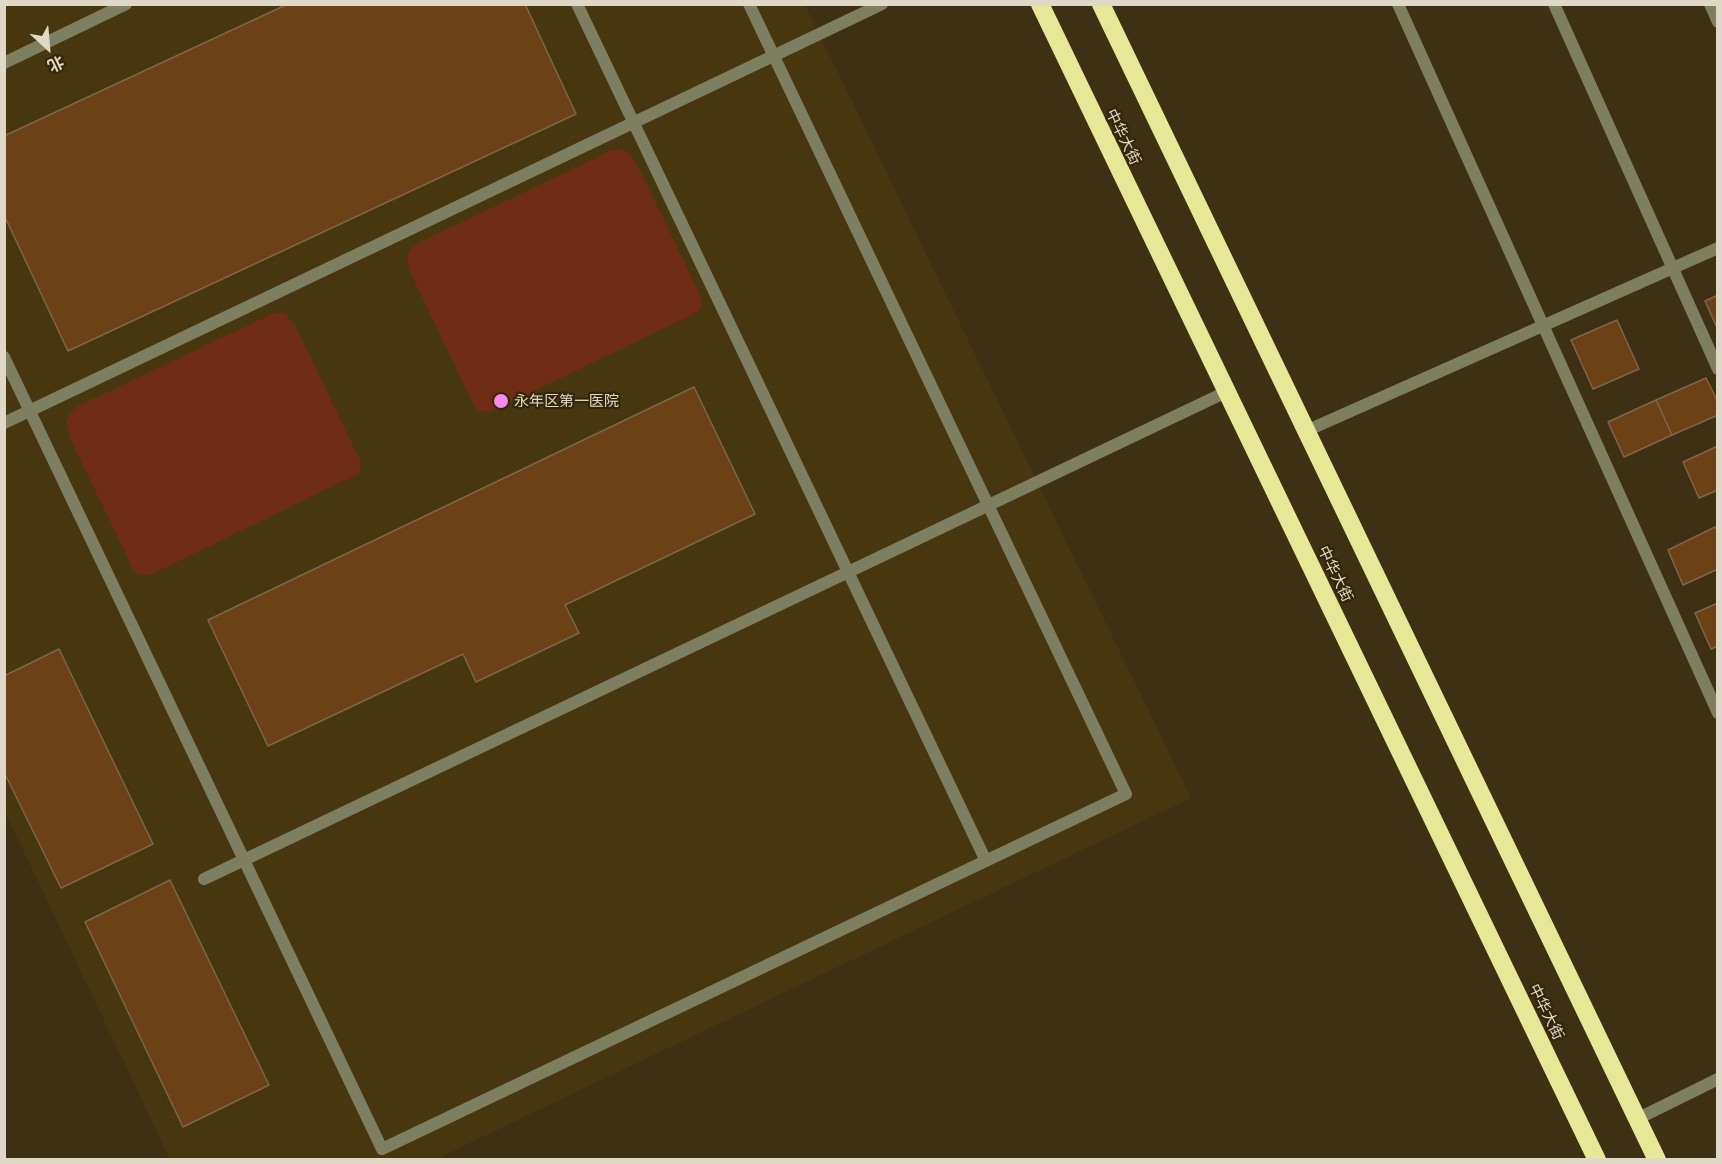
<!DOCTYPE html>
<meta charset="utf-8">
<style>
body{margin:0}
#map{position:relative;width:1722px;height:1164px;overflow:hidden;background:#3e3113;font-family:Inter,"Noto Sans SC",sans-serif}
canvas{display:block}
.frame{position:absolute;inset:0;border:6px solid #e0d8c7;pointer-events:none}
.north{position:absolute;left:18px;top:18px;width:60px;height:60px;-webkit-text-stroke:4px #342708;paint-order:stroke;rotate:154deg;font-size:16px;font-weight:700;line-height:24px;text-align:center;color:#e0d8c7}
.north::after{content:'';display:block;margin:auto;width:21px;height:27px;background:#e0d8c7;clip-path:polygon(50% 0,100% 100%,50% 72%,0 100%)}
</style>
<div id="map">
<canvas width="1722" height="1164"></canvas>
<div class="frame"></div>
<div class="north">北</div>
</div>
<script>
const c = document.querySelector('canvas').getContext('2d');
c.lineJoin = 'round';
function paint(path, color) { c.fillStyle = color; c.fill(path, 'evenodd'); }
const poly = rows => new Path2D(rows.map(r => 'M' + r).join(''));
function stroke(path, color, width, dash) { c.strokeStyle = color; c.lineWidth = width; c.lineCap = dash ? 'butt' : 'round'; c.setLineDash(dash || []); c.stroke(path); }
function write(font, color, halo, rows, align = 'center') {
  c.font = font + ' Inter,"Noto Sans SC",sans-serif'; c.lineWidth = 4.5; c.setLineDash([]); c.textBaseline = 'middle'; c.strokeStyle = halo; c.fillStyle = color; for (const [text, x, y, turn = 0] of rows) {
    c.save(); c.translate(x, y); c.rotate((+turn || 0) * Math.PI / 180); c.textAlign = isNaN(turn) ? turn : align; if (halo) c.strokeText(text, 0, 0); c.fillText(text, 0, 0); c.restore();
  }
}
paint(poly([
 [5,4,805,5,1191,798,434,1160,170,1159,5,812]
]), '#47370f');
paint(poly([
 [622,149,627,151,637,164,701,297,702,305,700,310,692,315,490,412,479,411,474,406,410,272,407,258,410,250,418,243,612,150],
 [282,313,286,315,296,327,360,460,361,469,360,473,150,575,138,574,133,569,69,436,66,422,70,413,78,406,272,314]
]), '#6d2c13');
const building = poly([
 [288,4,525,4,576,114,68,351,4,215,4,136,288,4],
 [1718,295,1718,330,1705,301,1718,295],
 [1617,320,1639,369,1593,389,1571,340,1617,320],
 [1706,378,1718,402,1718,415,1672,435,1656,400,1706,378],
 [694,387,755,514,565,605,579,633,476,682,463,654,268,746,208,620,694,387],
 [1656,400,1672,435,1624,457,1608,422,1656,400],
 [1718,446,1718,490,1699,498,1683,462,1718,446],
 [1715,527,1718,532,1718,569,1683,585,1668,550,1715,527],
 [1718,603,1718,646,1711,649,1695,613,1718,603],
 [59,649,153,844,61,888,4,772,4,676,59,649],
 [170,880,269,1085,183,1127,85,922,170,880]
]);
paint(building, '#6b4115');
stroke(building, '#80654d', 1.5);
stroke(poly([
 [577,4,986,861],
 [4,63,126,4],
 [4,357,382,1149,1126,794,749,4],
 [4,423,882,4],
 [204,879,1226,392]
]), '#7e7f60', 12);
stroke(poly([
 [1398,4,1718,713],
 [1554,4,1718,369],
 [1710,4,1718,22],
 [1306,431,1718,248],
 [1637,1119,1718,1079]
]), '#7e7f60', 12);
stroke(poly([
 [1040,4,1597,1160],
 [1101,4,1657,1160]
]), '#e6e898', 18);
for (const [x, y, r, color] of [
 [501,401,8,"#f888eb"]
]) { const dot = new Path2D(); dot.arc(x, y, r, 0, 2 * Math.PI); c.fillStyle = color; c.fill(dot); stroke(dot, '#342708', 2); }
write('15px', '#e0d8c7', '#342708', [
 ["中华大街",1123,137,64],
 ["中华大街",1335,574,64],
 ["中华大街",1546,1012,64]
]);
write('15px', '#e0d8c7', '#342708', [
 ["永年区第一医院",514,401]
], 'left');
</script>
